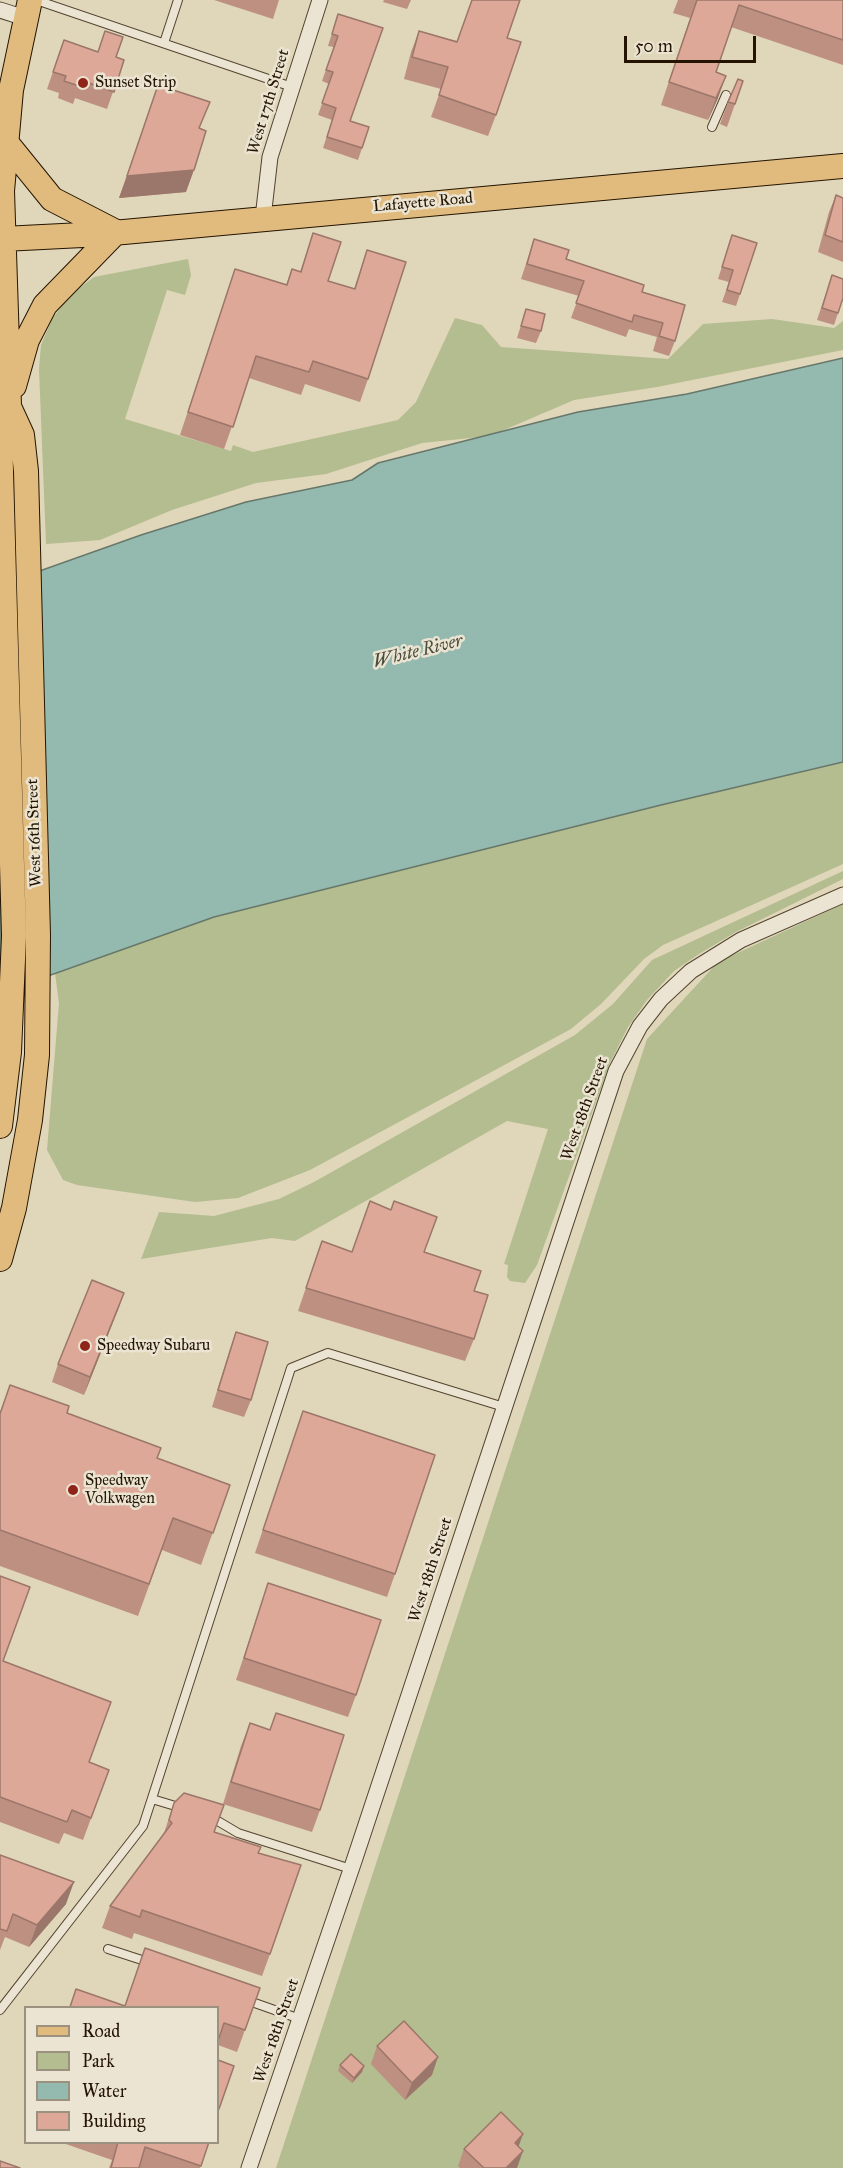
<!DOCTYPE html>
<style>
body{margin:0}
#map{position:relative;width:843px;height:2168px;overflow:hidden;background:#e0d6ba;font-family:"IM FELL Great Primer",serif}
canvas{display:block}
.legend{position:absolute;left:24px;top:2006px;width:195px;height:138px;box-sizing:border-box;background:#ebe4d2;border:2px solid #9b917e;margin:0;padding:8px 10px;list-style:none;font-size:18px;color:#241401}
.legend li{display:flex;align-items:center;gap:12px;height:30px}
.legend b{width:30px;border:2px solid #9b917e}
.scale{position:absolute;left:624px;top:36px;width:132px;height:27px;box-sizing:border-box;border:3px solid #241401;border-top:0;padding-left:8px;font-size:18px;line-height:21px;white-space:nowrap;color:#241401;-webkit-text-stroke:4px #ebe4d2;paint-order:stroke}
</style>
<div id="map">
<canvas width="843" height="2168"></canvas>
<ul class="legend">
<li><b style="height:8px;background:#e0bb7d"></b>Road</li>
<li><b style="height:16px;background:#b3bd8f"></b>Park</li>
<li><b style="height:16px;background:#94b9af"></b>Water</li>
<li><b style="height:16px;background:#dda897"></b>Building</li>
</ul>
<div class="scale">50 m</div>
</div>
<script>
const c = document.querySelector('canvas').getContext('2d');
c.lineJoin = 'round';
function paint(path, color) { c.fillStyle = color; c.fill(path, 'evenodd'); }
const poly = rows => new Path2D(rows.map(r => 'M' + r).join(''));
function stroke(path, color, width, dash) { c.strokeStyle = color; c.lineWidth = width; c.lineCap = dash ? 'butt' : 'round'; c.setLineDash(dash || []); c.stroke(path); }
function write(font, color, halo, rows, align = 'center') {
  c.font = font + ' "IM FELL Great Primer",serif'; c.lineWidth = 5; c.setLineDash([]); c.textBaseline = 'middle'; c.strokeStyle = halo; c.fillStyle = color; for (const [text, x, y, turn = 0] of rows) {
    c.save(); c.translate(x, y); c.rotate((+turn || 0) * Math.PI / 180); c.textAlign = isNaN(turn) ? turn : align; if (halo) c.strokeText(text, 0, 0); c.fillText(text, 0, 0); c.restore();
  }
}
paint(poly([
 [188,259,191,275,185,295,167,290,125,419,231,451,233,445,253,452,398,420,416,402,455,318,482,325,501,347,668,359,703,324,772,319,834,328,843,321,843,350,657,387,574,400,490,436,422,443,326,474,256,483,172,510,100,540,46,544,39,369,41,345,52,319,70,295,94,277],
 [843,762,843,864,663,945,644,959,601,1004,571,1029,310,1170,238,1198,195,1202,77,1185,63,1180,47,1150,59,1003,55,973,214,917,661,805],
 [843,871,843,879,736,932,699,954,674,971,647,1000,628,1027,610,1063,537,1265,525,1283,510,1281,507,1277,508,1265,504,1264,548,1129,507,1121,295,1241,272,1238,141,1259,159,1212,214,1216,279,1199,314,1182,575,1035,613,1004,652,960],
 [843,904,843,2168,276,2168,647,1039,718,962]
]), '#b3bd8f');
const water = poly([
 [843,358,843,762,661,805,214,917,0,993,0,585,141,535,246,502,352,480,378,463,578,412,687,394,843,358]
]);
paint(water, '#94b9af');
stroke(water, '#677769', 1.5);
const lane = poly([
 [36,0,292,87],
 [164,43,178,0],
 [712,127,726,95],
 [152,1799,182,1808],
 [211,1817,238,1833,351,1869],
 [108,1949,148,1962],
 [247,1997,249,2001,300,2019],
 [0,2010,143,1826,291,1368,328,1353,504,1407]
]);
const street = poly([
 [0,10,25,18],
 [263,218,270,157,320,0],
 [249,2168,354,1861,616,1071,640,1026,661,999,691,971,741,940,843,895]
]);
const primary = poly([
 [5,141,52,199,116,232],
 [3,239,102,234,843,166],
 [14,386,27,340,45,305,116,232],
 [0,1126,9,1052,14,936,0,435,9,405,2,191,11,90,30,0],
 [0,1259,14,1208,30,1120,37,1055,38,935,26,471,22,435,5,398]
]);
stroke(lane, '#53442f', 10);
stroke(street, '#53442f', 17);
stroke(primary, '#241401', 26);
stroke(lane, '#ebe4d2', 8);
stroke(street, '#ebe4d2', 15);
stroke(primary, '#e0bb7d', 24);
paint(poly([
 [214,0,279,0,273,19],
 [384,0,411,0,407,9,383,2],
 [678,0,843,0,843,65,731,27,716,72,718,98,708,120,661,105,690,18,673,13],
 [338,14,350,121,369,127,358,160,323,148,332,120,318,115,329,84,322,81,334,47,328,46],
 [419,31,457,41,507,38,496,115,488,136,431,117,441,89,404,79,411,52],
 [64,40,124,60,107,109,75,98,73,104,58,98,59,93,47,89],
 [158,85,200,128,186,192,119,198],
 [728,102,735,104,727,127,720,124],
 [836,195,843,198,843,262,818,252,829,212],
 [313,233,328,281,354,289,367,250,368,379,360,402,305,384,301,395,249,378,224,449,180,435,235,269,286,285,292,269,300,272],
 [732,235,740,294,736,306,722,302,729,282,718,279],
 [534,239,566,259,642,292,675,341,669,356,653,351,657,337,629,329,626,337,571,318,579,296,521,279],
 [832,275,843,298,834,325,817,320],
 [526,309,541,331,536,343,517,338],
 [322,1241,352,1252,424,1252,474,1291,474,1339,465,1361,298,1311],
 [124,1293,84,1395,52,1382,58,1364],
 [236,1332,251,1400,244,1417,212,1407,230,1349],
 [10,1385,157,1458,230,1485,201,1565,162,1550,138,1616,0,1566,0,1412],
 [303,1411,395,1574,387,1597,255,1553],
 [0,1576,3,1661,89,1762,109,1770,83,1840,64,1833,59,1844,0,1822],
 [268,1583,356,1695,348,1717,236,1680],
 [276,1713,320,1810,312,1832,223,1804,241,1746,250,1723,270,1730],
 [174,1803,214,1832,259,1853,270,1954,262,1976,134,1933,132,1939,102,1928,110,1906,164,1833],
 [0,1855,66,1904,29,1947,5,1937,0,1950],
 [260,1988,237,2052,218,2045,218,2007,125,2006],
 [377,2046,432,2075,405,2100,371,2064],
 [340,2065,364,2066,362,2072,352,2083,338,2071],
 [60,2142,209,2142,200,2168,109,2168,112,2160],
 [519,2147,517,2168,460,2168,458,2166,464,2149]
]), '#be9082');
paint(poly([
 [726,76,718,98,708,120,716,98],
 [194,170,186,192,119,198,127,176],
 [124,1293,118,1310,84,1395,90,1377],
 [74,1882,66,1904,29,1947,37,1925],
 [438,2057,432,2075,405,2100,412,2083],
 [364,2066,362,2072,352,2083,354,2078],
 [523,2134,517,2151,515,2143],
 [523,2151,517,2168,506,2168]
]), '#9b766a');
const building = poly([
 [472,0,520,0,507,38,521,42,496,115,439,95,448,67,412,57,419,31,457,42,472,0],
 [697,0,843,0,843,40,739,5,716,72,726,76,716,98,669,82,697,0],
 [338,14,383,28,350,121,369,127,362,148,327,137,336,108,322,103,333,72,326,70,338,36,332,34,338,14],
 [105,31,123,37,116,57,124,60,114,92,81,80,79,86,64,81,66,76,53,72,64,40,98,52,105,31],
 [738,79,743,81,735,104,728,102,738,79],
 [158,85,210,102,199,128,206,131,194,170,127,176,158,85],
 [836,195,843,198,843,242,825,235,836,195],
 [313,233,341,242,328,281,355,289,367,250,406,262,368,379,313,361,309,372,256,356,233,427,188,412,235,269,287,285,292,269,301,272,313,233],
 [732,235,757,243,740,294,727,290,733,270,722,267,732,235],
 [534,239,569,250,566,259,644,285,642,292,685,305,675,341,659,336,663,323,634,315,632,322,576,303,584,281,527,264,534,239],
 [832,275,843,279,843,298,838,313,822,308,832,275],
 [526,309,545,314,541,331,521,326,526,309],
 [370,1201,391,1210,394,1201,437,1217,424,1252,481,1271,474,1291,488,1295,474,1339,306,1288,322,1241,352,1252,370,1201],
 [92,1280,124,1293,90,1377,58,1364,92,1280],
 [236,1332,268,1342,251,1400,218,1390,236,1332],
 [10,1385,69,1406,67,1413,161,1448,157,1458,230,1485,213,1533,173,1518,149,1584,0,1530,0,1414,10,1385],
 [303,1411,435,1455,395,1574,263,1530,303,1411],
 [0,1576,30,1587,3,1661,111,1702,89,1762,109,1770,91,1818,72,1810,67,1822,0,1797,0,1576],
 [268,1583,381,1620,356,1695,244,1658,268,1583],
 [276,1713,344,1735,320,1810,231,1782,250,1723,270,1730,276,1713],
 [184,1793,224,1805,214,1832,261,1847,258,1853,301,1865,270,1954,142,1910,140,1917,110,1906,172,1823,169,1820,174,1803,184,1793],
 [0,1855,74,1882,37,1925,13,1914,7,1931,0,1929,0,1855],
 [145,1948,260,1988,245,2030,224,2023,218,2041,218,2007,70,2007,76,1989,125,2006,145,1948],
 [404,2021,438,2057,412,2083,377,2046,404,2021],
 [351,2054,364,2066,354,2078,340,2065,351,2054],
 [218,2060,234,2066,219,2109,218,2109,218,2060],
 [501,2112,523,2134,515,2143,523,2151,506,2168,484,2168,464,2149,501,2112],
 [118,2142,209,2142,201,2166,145,2147,139,2168,111,2168,118,2142],
 [0,2161,20,2168,0,2168,0,2161]
]);
paint(building, '#dda897');
stroke(building, '#9b766a', 1.5);
for (const [x, y, r, color] of [
 [83,83,6,"#8f2418"],
 [85,1346,6,"#8f2418"],
 [73,1490,6,"#8f2418"]
]) { const dot = new Path2D(); dot.arc(x, y, r, 0, 2 * Math.PI); c.fillStyle = color; c.fill(dot); stroke(dot, '#ebe4d2', 2); }
write('16px', '#241401', '#ebe4d2', [
 ["Sunset Strip",95,83],
 ["Speedway Subaru",97,1346],
 ["Speedway",85,1481],
 ["Volkwagen",85,1499]
], 'left');
write('16px', '#241401', '#ebe4d2', [
 ["West 17th Street",269,102,-73],
 ["Lafayette Road",423,203,-5],
 ["West 16th Street",35,833,-92],
 ["West 18th Street",585,1109,-70],
 ["West 18th Street",431,1570,-72],
 ["West 18th Street",277,2031,-71]
]);
write('italic 18px', '#4b4e3e', '#ebe4d2', [
 ["White River",418,652,-14]
]);
</script>
